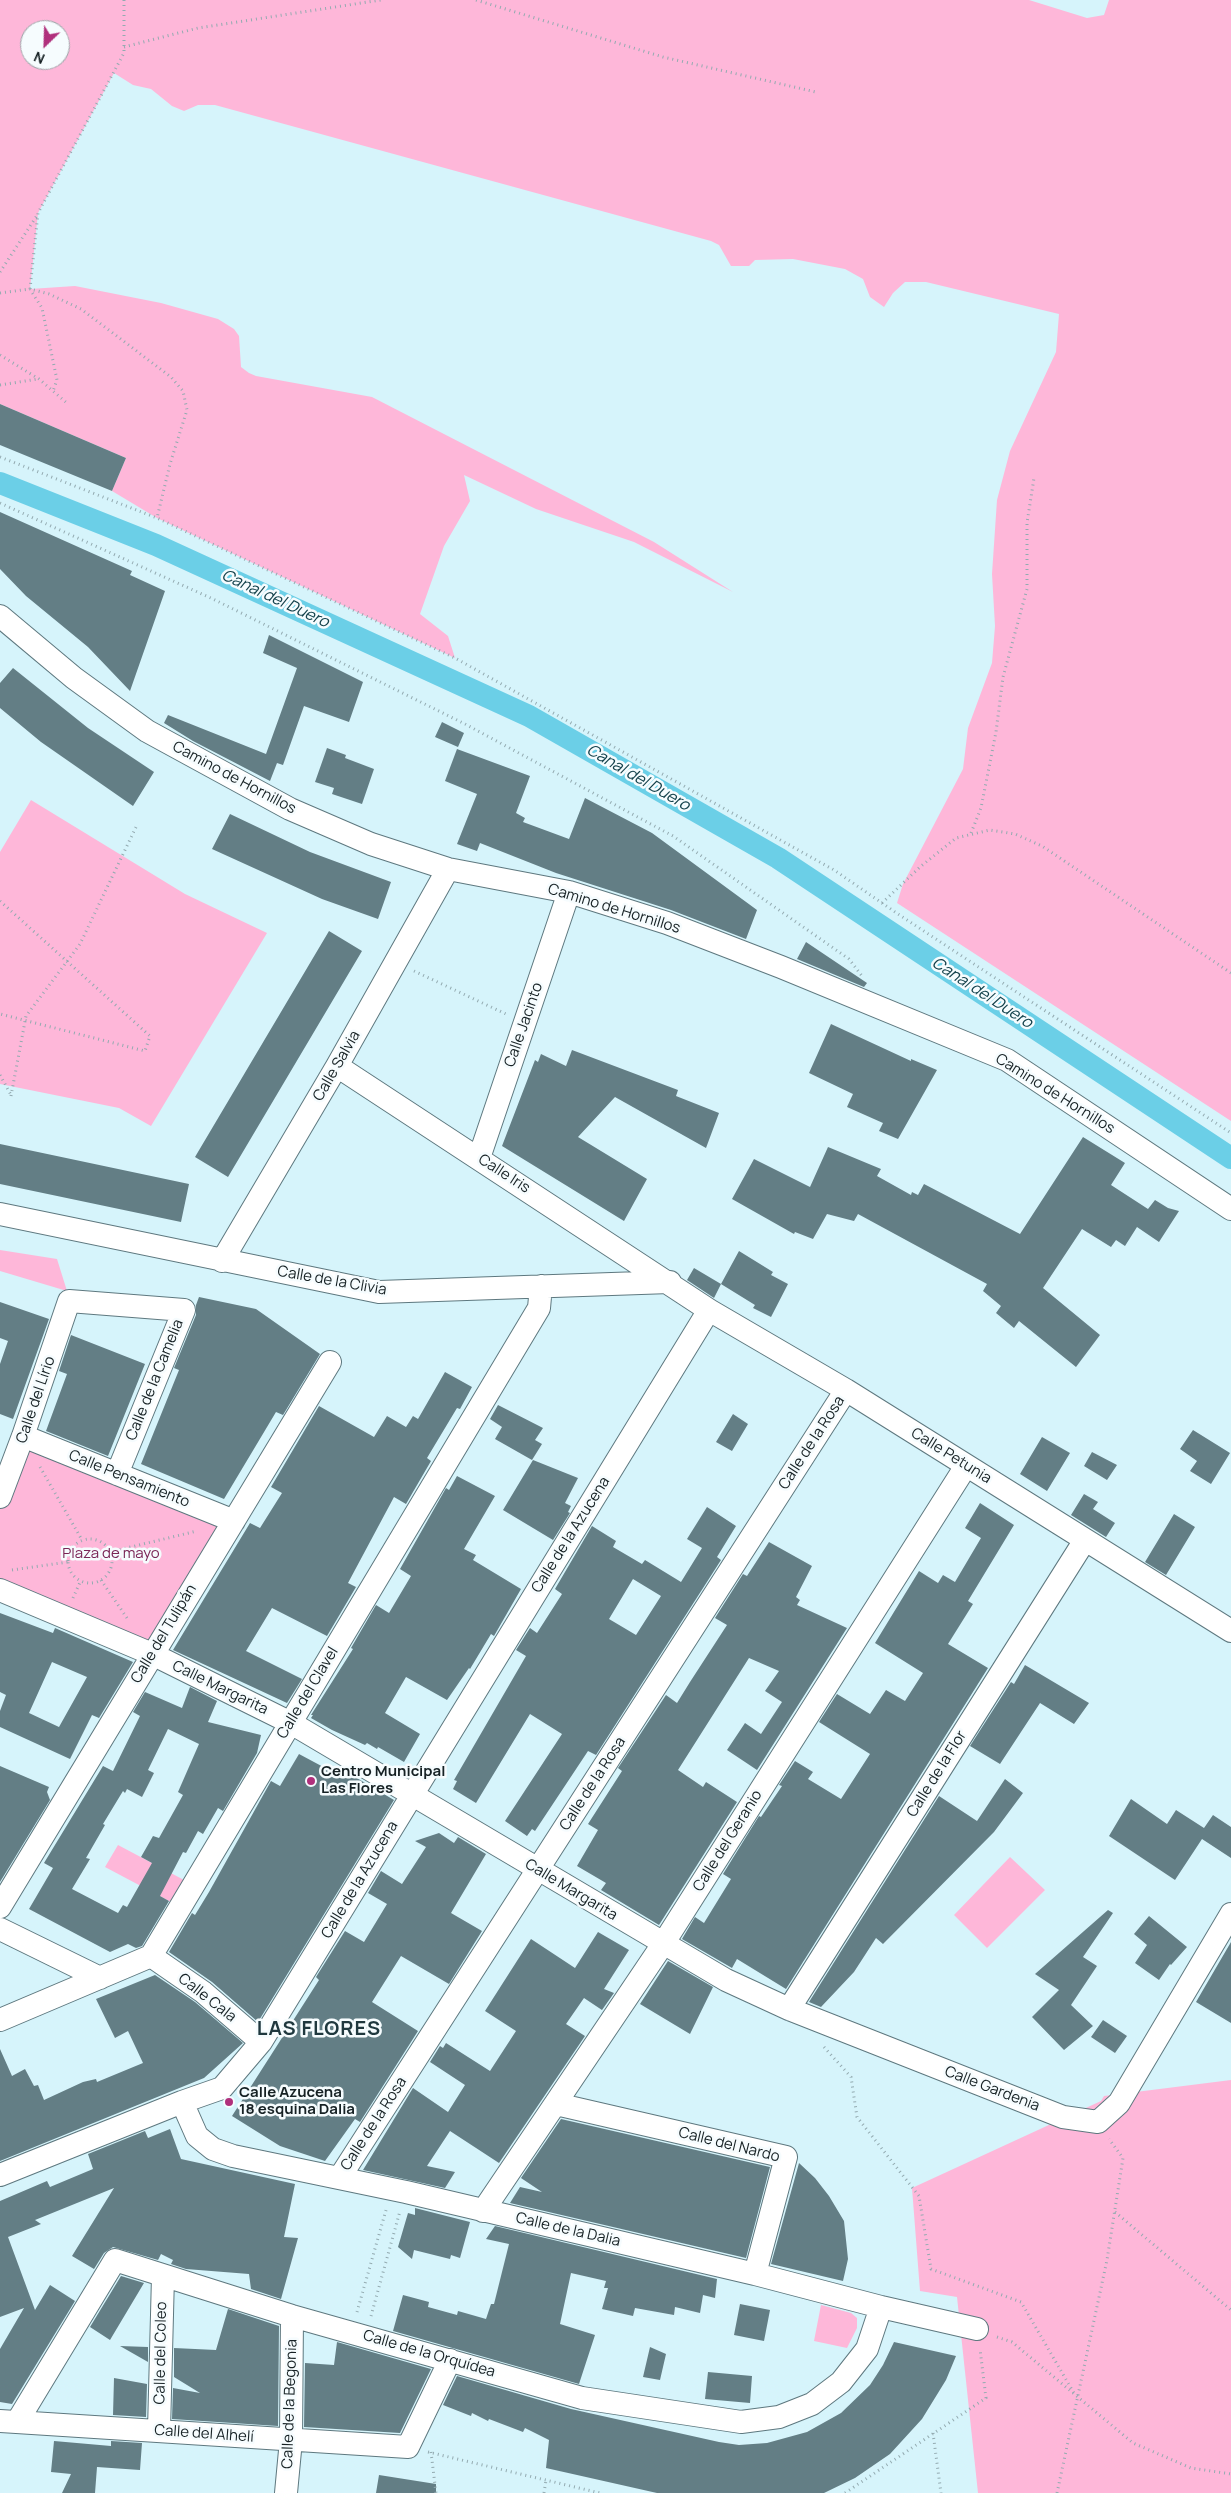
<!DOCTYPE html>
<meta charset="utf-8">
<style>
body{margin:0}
#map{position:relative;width:1231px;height:2493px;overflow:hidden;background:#d6f4fb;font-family:Manrope,sans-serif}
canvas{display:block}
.north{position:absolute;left:20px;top:20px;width:50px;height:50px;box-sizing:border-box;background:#f6fcfe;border:1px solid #9ca4a7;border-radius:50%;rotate:204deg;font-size:14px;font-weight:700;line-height:20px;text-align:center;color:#162124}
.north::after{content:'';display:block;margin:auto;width:18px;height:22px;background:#b0307c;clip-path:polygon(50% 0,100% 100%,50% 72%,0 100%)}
</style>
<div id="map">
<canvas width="1231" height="2493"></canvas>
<div class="north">N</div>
</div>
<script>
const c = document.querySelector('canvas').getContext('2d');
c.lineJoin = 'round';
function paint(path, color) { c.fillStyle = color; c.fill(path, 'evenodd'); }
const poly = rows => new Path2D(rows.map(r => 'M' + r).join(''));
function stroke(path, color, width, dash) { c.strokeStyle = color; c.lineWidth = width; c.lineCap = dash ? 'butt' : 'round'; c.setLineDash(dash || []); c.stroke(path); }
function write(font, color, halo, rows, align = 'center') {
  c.font = font + ' Manrope,sans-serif'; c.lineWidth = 5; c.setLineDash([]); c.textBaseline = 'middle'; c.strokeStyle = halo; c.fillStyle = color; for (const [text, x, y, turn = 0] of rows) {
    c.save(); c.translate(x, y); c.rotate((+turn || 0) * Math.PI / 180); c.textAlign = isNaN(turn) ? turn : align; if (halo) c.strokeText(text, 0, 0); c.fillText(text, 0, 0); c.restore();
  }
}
paint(poly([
 [0,0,1029,0,1087,18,1104,15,1109,0,1231,0,1231,1121,897,903,903,884,963,769,968,728,992,663,995,626,992,574,997,500,1010,451,1056,352,1059,314,926,282,905,282,893,293,884,307,870,297,863,279,845,269,793,259,755,260,749,266,731,266,719,245,711,241,215,105,198,105,184,111,172,106,151,89,133,85,114,73,38,213,30,289,75,286,161,303,218,319,234,329,239,336,241,367,249,373,256,376,372,397,654,542,733,592,634,542,536,509,464,475,470,501,444,546,420,614,448,636,455,658,157,518,112,491,126,458,0,404],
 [30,30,60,30,60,60,30,60],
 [31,800,185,894,267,933,151,1126,119,1108,0,1084,0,852],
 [0,1250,57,1259,67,1291,0,1271],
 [23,1436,234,1521,152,1654,0,1590,0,1497],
 [118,1845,184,1880,171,1902,105,1867],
 [1010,1857,1045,1890,987,1948,954,1915],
 [1231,2080,1231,2493,978,2493,957,2297,920,2291,912,2188,1101,2101,1104,2096],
 [821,2305,851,2313,857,2318,857,2328,847,2348,814,2341]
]), '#feb7d9');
stroke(poly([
 [0,483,156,545,529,716,778,858,1231,1158]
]), '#6bcfe7', 22);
paint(poly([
 [0,404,126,458,112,491,0,445],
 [0,512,132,571,130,575,165,591,130,691,88,647,26,596,0,569],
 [269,635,363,682,349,722,304,706,283,765,277,763,270,781,193,741,164,723,168,715,266,754,297,668,263,653],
 [13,668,88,728,154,772,133,806,41,742,0,708,0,683],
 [442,722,464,733,458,747,435,737],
 [327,748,346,755,345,758,374,769,362,804,332,794,334,788,315,782],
 [457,749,530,776,516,813,525,818,523,822,569,839,585,798,652,833,757,910,746,939,671,910,556,873,480,843,477,851,457,844,477,794,445,781],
 [230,814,310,852,391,882,378,919,322,899,212,849],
 [329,931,362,951,228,1177,195,1157],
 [806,942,867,983,864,987,797,959],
 [831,1024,911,1061,911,1059,937,1070,898,1139,879,1131,883,1123,847,1107,853,1094,809,1073],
 [572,1050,678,1090,676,1096,719,1113,706,1148,615,1097,578,1137,647,1179,624,1221,502,1146,535,1060,538,1062,541,1054,566,1066],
 [1083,1137,1125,1163,1111,1185,1148,1209,1155,1200,1168,1208,1179,1211,1159,1242,1137,1227,1125,1246,1116,1240,1111,1247,1082,1229,1043,1288,1100,1335,1076,1367,1019,1321,1014,1328,996,1313,1001,1306,983,1291,987,1284,858,1214,854,1221,827,1214,813,1239,795,1232,794,1234,732,1199,754,1159,810,1187,828,1147,881,1169,877,1176,911,1195,912,1192,918,1195,924,1184,1020,1234],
 [0,1144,189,1184,181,1222,0,1184],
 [739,1251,773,1272,771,1275,788,1284,771,1317,753,1308,755,1305,721,1284],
 [694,1268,721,1284,714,1298,687,1280],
 [199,1297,256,1309,320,1354,283,1415,276,1412,224,1499,141,1464,179,1370,174,1368,196,1315,196,1305],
 [0,1302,49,1319,13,1419,0,1414,0,1364,8,1341,0,1338],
 [71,1335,145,1364,108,1456,46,1431,67,1374,59,1371],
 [445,1372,472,1387,460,1409,457,1408,427,1458,431,1461,406,1504,394,1497,348,1583,356,1587,327,1636,272,1608,246,1651,302,1679,287,1703,173,1650,250,1523,260,1528,282,1493,271,1487,319,1406,374,1437,387,1416,406,1427,413,1416,418,1419],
 [498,1405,543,1428,535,1440,542,1444,532,1460,495,1439,502,1427,490,1419],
 [733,1414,748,1424,732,1451,716,1442],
 [1193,1430,1230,1453,1211,1484,1190,1471,1197,1461,1180,1449],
 [1042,1437,1070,1453,1047,1491,1020,1474],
 [1092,1452,1117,1465,1107,1480,1084,1466],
 [533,1460,578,1478,565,1503,571,1506,568,1512,570,1513,553,1540,503,1510],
 [457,1476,495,1496,464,1549,476,1555,473,1560,521,1589,494,1636,491,1634,470,1669,469,1668,447,1700,406,1677,385,1713,420,1734,404,1762,378,1747,377,1749,367,1743,365,1745,332,1730,311,1718,313,1715,311,1715,353,1649,351,1648,376,1605,389,1613,411,1576,400,1569,446,1488,449,1490],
 [1084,1494,1098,1502,1093,1509,1115,1523,1106,1537,1071,1515],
 [980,1503,1014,1525,968,1601,973,1604,948,1644,988,1668,786,1989,737,1959,732,1968,682,1939,695,1917,704,1923,731,1879,723,1874,759,1816,761,1817,782,1786,779,1785,795,1761,813,1772,808,1779,841,1799,870,1754,819,1722,837,1694,870,1714,886,1690,905,1701,923,1673,875,1643,919,1571,938,1583,943,1575,955,1582,981,1538,965,1528],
 [707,1507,736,1526,717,1557,721,1560,596,1755,588,1751,535,1831,532,1829,527,1836,505,1821,562,1734,530,1714,476,1803,453,1789,457,1781,454,1780,526,1656,516,1650,530,1628,537,1633,562,1594,555,1589,592,1526,616,1541,613,1547,642,1564,645,1560,681,1582,702,1548,687,1539],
 [633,1579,661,1596,636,1635,609,1619],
 [1174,1514,1195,1527,1166,1575,1145,1562],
 [769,1542,812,1566,796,1597,800,1600,797,1605,847,1628,757,1770,727,1750,745,1723,761,1734,782,1702,765,1691,779,1671,749,1658,678,1770,703,1787,706,1782,737,1802,659,1925,601,1890,606,1883,577,1866,598,1830,588,1824,622,1771,618,1768,666,1695,677,1703,690,1682,727,1625,715,1618,743,1574,747,1576],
 [0,1613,53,1633,55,1628,133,1662,99,1718,92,1715,70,1759,0,1727,0,1711,6,1695,0,1692],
 [52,1662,87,1677,59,1727,29,1713],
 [1025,1665,1089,1703,1074,1724,1040,1703,1000,1764,970,1746,1011,1682,1014,1684],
 [190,1687,217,1701,208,1722,261,1735,257,1753,223,1811,218,1808,203,1834,198,1831,186,1853,183,1852,160,1896,169,1901,142,1946,136,1948,128,1944,110,1952,29,1909,53,1868,44,1863,103,1766,113,1771,140,1716,133,1712,145,1692,182,1708],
 [168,1729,199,1744,178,1792,183,1795,159,1838,153,1836,141,1857,152,1863,127,1907,123,1905,118,1913,72,1889,90,1859,86,1858,105,1825,103,1824,123,1791,125,1793,127,1789,142,1797,154,1773,148,1770],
 [299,1754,342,1777,345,1771,394,1800,258,2022,212,1982,169,1952,192,1913,195,1915,209,1892,271,1781,280,1786],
 [0,1766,49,1787,47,1792,50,1800,0,1882],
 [1005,1779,1023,1793,994,1832,883,1944,876,1938,854,1972,821,2007,809,2002,939,1796,977,1821],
 [1131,1799,1167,1824,1176,1810,1204,1828,1213,1815,1231,1827,1231,1858,1202,1839,1175,1880,1109,1836],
 [439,1833,454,1843,458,1837,486,1854,451,1913,482,1931,449,1984,401,1956,372,2002,418,2031,360,2122,355,2119,325,2161,280,2146,232,2116,319,1980,316,1977,345,1931,364,1942,387,1904,368,1893,381,1871,402,1884,426,1847,415,1841],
 [1108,1910,1113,1913,1083,1957,1097,1966,1071,2005,1093,2026,1064,2050,1032,2017,1059,1990,1035,1974],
 [1149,1916,1187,1947,1171,1965,1170,1964,1159,1980,1135,1963,1147,1945,1134,1934],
 [598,1932,629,1950,604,1989,614,1993,602,2010,584,1998,566,2024,585,2036,499,2163,450,2131,427,2166,455,2172,445,2188,363,2170,413,2088,448,2112,465,2085,430,2062,440,2046,443,2048,446,2043,490,2071,516,2031,485,2011,531,1939,575,1968],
 [1231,1942,1231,2023,1196,2002],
 [668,1961,713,1987,690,2034,640,2004],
 [155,1975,195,2002,243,2043,204,2078,0,2161,0,2049,12,2076,25,2069,34,2086,38,2085,44,2100,83,2082,96,2079,97,2082,143,2063,128,2031,115,2038,96,1999],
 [1103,2020,1127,2036,1115,2053,1091,2037],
 [561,2119,770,2167,746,2258,510,2203,520,2187,542,2192,521,2178],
 [170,2129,181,2159,295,2184,284,2237,298,2238,281,2299,251,2289,249,2274,186,2269,171,2264,173,2260,161,2254,158,2260,113,2247,104,2253,94,2269,72,2256,114,2188,35,2220,41,2224,8,2237,35,2310,50,2285,75,2301,12,2404,0,2402,0,2349,24,2308,0,2317,0,2201,47,2181,50,2187,93,2169,88,2154,145,2131,148,2138],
 [799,2163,815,2178,829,2196,844,2221,848,2259,843,2281,771,2264],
 [415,2208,470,2222,460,2258,451,2255,450,2259,414,2250,412,2259,398,2247,408,2213,415,2215],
 [495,2226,717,2279,715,2298,703,2295,700,2313,675,2307,674,2315,635,2308,633,2316,602,2309,608,2288,604,2288,606,2281,571,2273,560,2324,595,2335,579,2384,393,2331,403,2295,429,2302,428,2307,457,2315,458,2311,486,2319,491,2304,494,2304,509,2244,486,2239],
 [121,2276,144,2283,110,2340,90,2327],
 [740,2304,770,2310,764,2341,734,2335],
 [228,2309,279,2326,278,2426,172,2419,173,2388,200,2393,174,2377,174,2348,216,2350],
 [337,2342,431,2369,400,2433,304,2427,305,2363,334,2365],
 [894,2342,956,2356,946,2380,922,2419,890,2454,855,2478,824,2493,657,2493,546,2468,549,2440,525,2428,523,2432,489,2419,488,2421,472,2413,471,2416,443,2405,457,2376,571,2409,719,2442,739,2445,767,2443,807,2432,841,2413,870,2385,883,2365],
 [120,2346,148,2347,148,2362],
 [650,2347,666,2354,660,2380,643,2377],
 [708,2372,752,2376,750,2403,705,2399],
 [114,2378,147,2384,146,2417,113,2415],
 [54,2441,111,2446,111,2441,142,2443,140,2470,97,2467,95,2493,62,2493,71,2474,51,2472],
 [379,2475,436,2484,436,2493,376,2493]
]), '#637e85');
const minor = poly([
 [0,616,74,678,147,731,290,809,371,844,448,869,569,892,667,923,781,967,1007,1060,1231,1209],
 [337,1066,709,1310,846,1390,1231,1631],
 [479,1158,569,892],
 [0,1214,379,1292,670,1282],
 [222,1261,337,1066,448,869],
 [23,1436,234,1521],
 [0,1497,23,1436,69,1301,184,1310,117,1474],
 [0,1590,152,1654,291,1723,726,1980,789,2009,1063,2117,1098,2122,1119,2103,1231,1914],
 [0,1907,330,1362],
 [0,1929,100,1978],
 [151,1956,203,1992,261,2042],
 [789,2009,1085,1540],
 [0,2020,151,1956,539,1308,541,1286],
 [182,2102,197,2136,213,2149,233,2156,406,2192,755,2274,881,2307,977,2329],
 [556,2104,786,2157,755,2274],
 [0,2175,182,2102,222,2088,261,2042,709,1310],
 [340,2177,846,1390],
 [483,2211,663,1944,966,1466],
 [0,2421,408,2447,450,2360],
 [17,2422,115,2260,292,2316,582,2398,741,2422,779,2417,812,2404,841,2382,867,2349,881,2307],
 [159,2430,163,2276],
 [286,2493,291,2440,292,2316]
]);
stroke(minor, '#5e787f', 24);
stroke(poly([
 [124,0,124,53,38,213,30,289,49,294,81,309,171,377,183,391,187,410,170,464,157,518],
 [476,0,663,57,816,92],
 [124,47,198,28,381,0],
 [0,272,38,214],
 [0,293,30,289,42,308,57,380,53,391],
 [0,355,39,379,68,404],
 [0,385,38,379],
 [0,457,157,518,455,658,834,870,898,914,1231,1133],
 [0,503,213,599,465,724,673,836,849,959,862,976],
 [971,833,981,808,996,732,1003,677,1027,589,1027,523,1034,478],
 [0,901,150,1036,145,1051,0,1014],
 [882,903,920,867,956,838,990,830,1015,834,1042,846,1231,973],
 [414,971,506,1014],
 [0,1075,11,1095],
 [11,1096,26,1016,80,944,136,827],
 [40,1467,82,1540],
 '68 1561a22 22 0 1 1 44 0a22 22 0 1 1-44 0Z',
 [110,1552,197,1531],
 [12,1570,68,1562],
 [101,1580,129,1621],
 [73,1598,81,1580],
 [824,2047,851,2077,857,2117,919,2196,931,2269,1021,2302,1075,2395],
 [1115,2212,1231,2310],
 [357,2312,386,2210],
 [371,2316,400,2211],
 [997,2337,1012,2342,1133,2443,1191,2468,1231,2474],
 [933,2433,941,2493],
 [428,2452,600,2493],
 [431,2452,436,2493],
 [544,2493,546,2480],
 [845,2493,986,2398,980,2349],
 [1057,2493,1107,2260,1123,2158,1109,2139]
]), '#93aab0', 3, [1, 4]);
stroke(minor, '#fff', 22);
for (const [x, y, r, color] of [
 [311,1781,5,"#b0307c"],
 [229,2102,5,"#b0307c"]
]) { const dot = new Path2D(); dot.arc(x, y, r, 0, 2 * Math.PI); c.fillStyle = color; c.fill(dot); stroke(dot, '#f6fcfe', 2); }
write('15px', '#162124', '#f6fcfe', [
 ["Camino de Hornillos",234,778,28],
 ["Camino de Hornillos",614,909,17],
 ["Calle Jacinto",524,1025,-71],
 ["Calle Salvia",337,1066,-60],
 ["Camino de Hornillos",1055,1094,32],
 ["Calle Iris",504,1174,33],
 ["Calle de la Clivia",332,1281,10],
 ["Calle de la Camelia",155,1380,-68],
 ["Calle del Lírio",36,1400,-71],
 ["Calle de la Rosa",812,1443,-57],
 ["Calle Petunia",951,1456,32],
 ["Calle Pensamiento",129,1479,22],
 ["Calle de la Azucena",571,1535,-58],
 ["Calle del Tulipán",164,1634,-59],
 ["Calle Margarita",220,1688,26],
 ["Calle del Clavel",308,1693,-59],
 ["Calle de la Flor",937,1774,-58],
 ["Calle de la Rosa",593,1784,-57],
 ["Calle del Geranio",728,1841,-58],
 ["Calle de la Azucena",360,1880,-59],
 ["Calle Margarita",571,1890,31],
 ["Calle Cala",207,1998,38],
 ["Calle Gardenia",992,2089,21],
 ["Calle de la Rosa",374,2124,-57],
 ["Calle del Nardo",729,2145,14],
 ["Calle de la Dalia",568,2230,13],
 ["Calle del Coleo",161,2353,-89],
 ["Calle de la Orquídea",429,2354,16],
 ["Calle de la Begonia",290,2404,-88],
 ["Calle del Alhelí",204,2434,4]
]);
write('15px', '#7a2556', '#f6fcfe', [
 ["Plaza de mayo",111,1554]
]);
write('bold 15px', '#162124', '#f6fcfe', [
 ["Centro Municipal",321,1772],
 ["Las Flores",321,1789],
 ["Calle Azucena",239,2093],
 ["18 esquina Dalia",239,2110]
], 'left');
write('italic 16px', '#14424c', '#f6fcfe', [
 ["Canal del Duero",275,599,25],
 ["Canal del Duero",638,778,30],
 ["Canal del Duero",982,993,33]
]);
c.letterSpacing = '1px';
write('bold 20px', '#1f383e', '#f6fcfe', [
 ["LAS FLORES",319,2029]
]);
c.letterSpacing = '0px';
</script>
